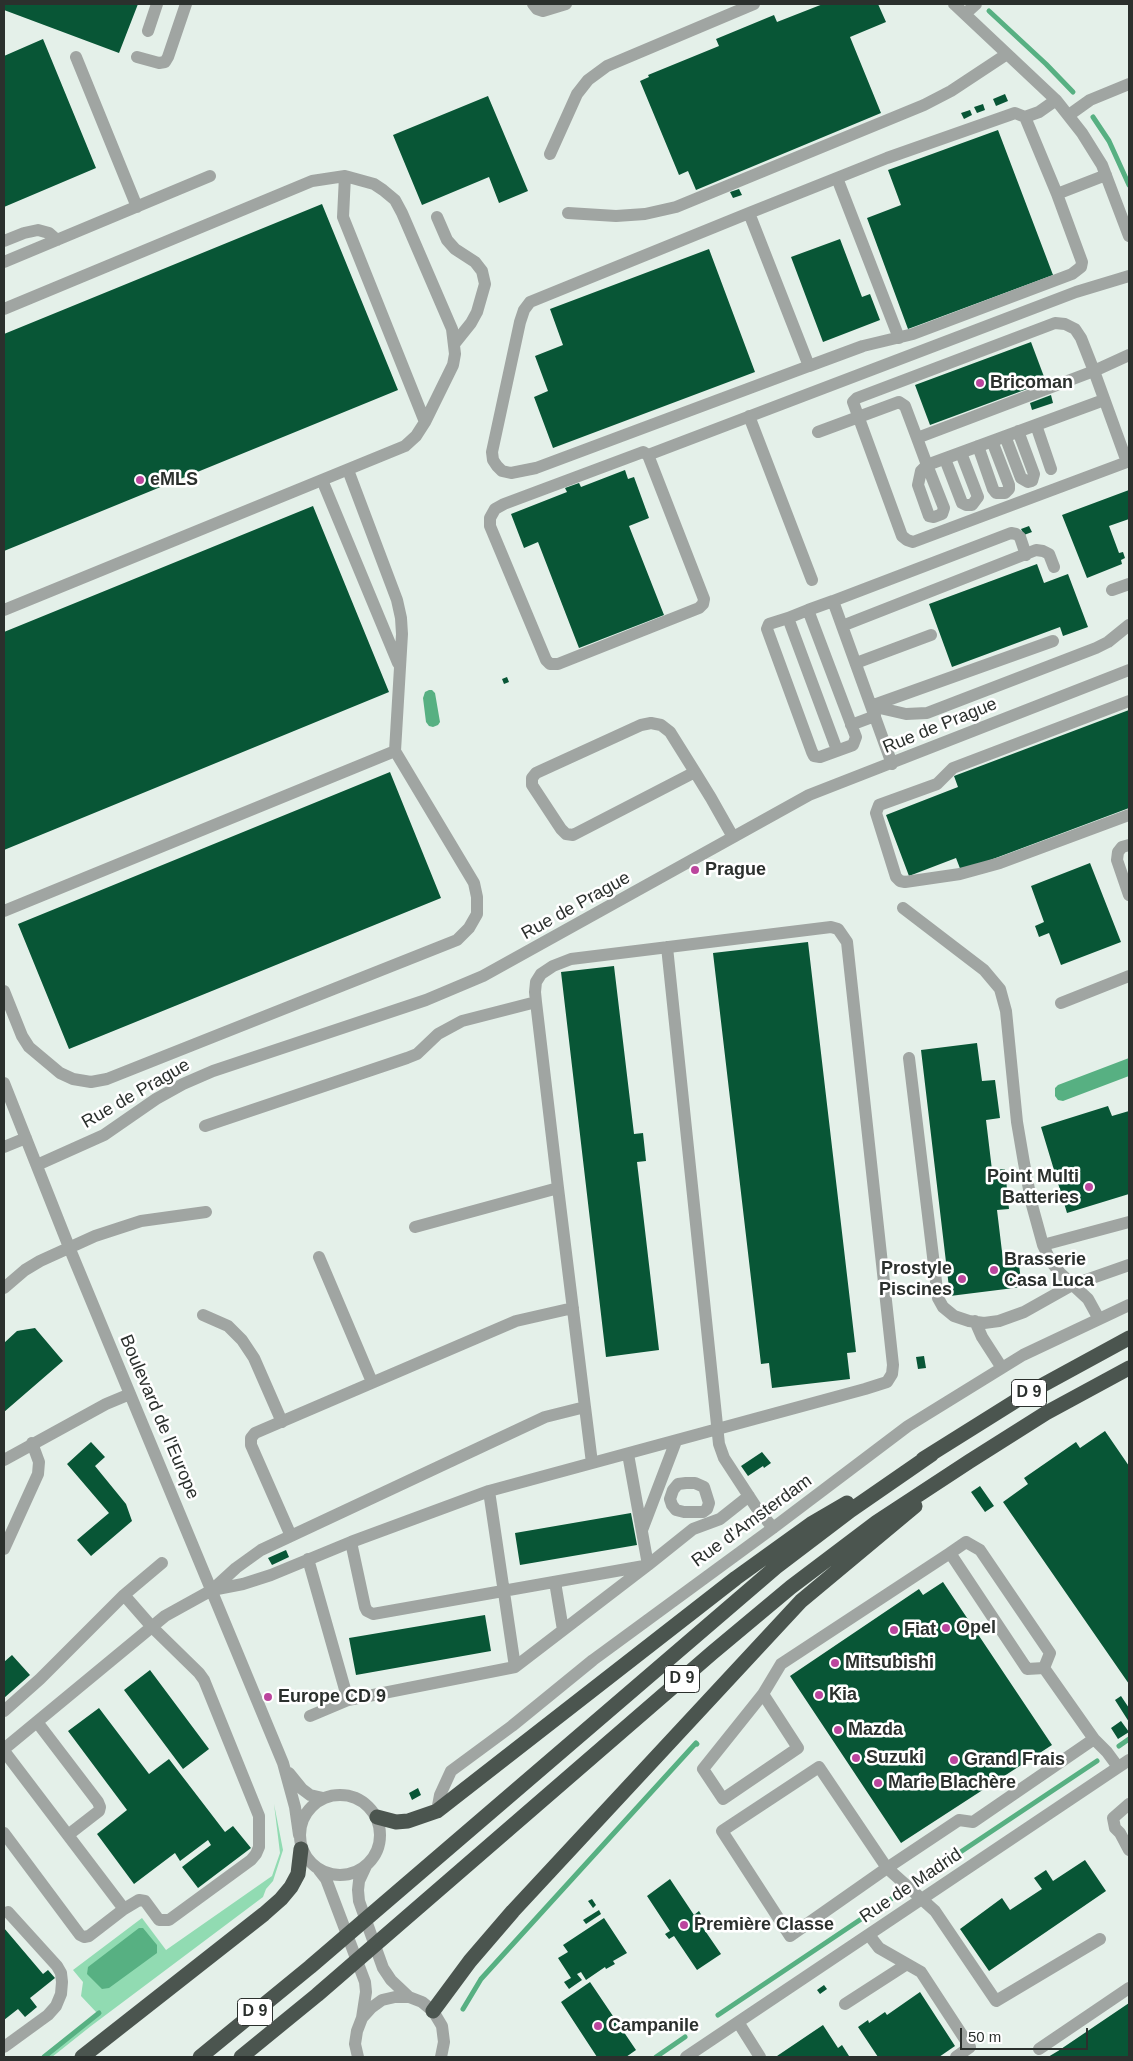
<!DOCTYPE html>
<meta charset="utf-8">
<style>
body{margin:0}
#map{position:relative;width:1133px;height:2061px;overflow:hidden;background:#e4f0e9;font-family:Arial,sans-serif}
canvas{display:block}
.frame{position:absolute;inset:0;border:5px solid #2b302d;pointer-events:none}
.scale{position:absolute;left:960px;top:2028px;width:128px;height:22px;box-sizing:border-box;border:2px solid #2b302d;border-top:0;padding-left:6px;font-size:15px;line-height:18px;white-space:nowrap;color:#2b302d;-webkit-text-stroke:4px #fff;paint-order:stroke}
</style>
<div id="map">
<canvas width="1133" height="2061"></canvas>
<div class="frame"></div>
<div class="scale">50 m</div>
</div>
<script>
const c = document.querySelector('canvas').getContext('2d');
c.lineJoin = 'round';
function paint(path, color) { c.fillStyle = color; c.fill(path, 'evenodd'); }
const poly = rows => new Path2D(rows.map(r => 'M' + r).join(''));
function stroke(path, color, width, dash) { c.strokeStyle = color; c.lineWidth = width; c.lineCap = dash ? 'butt' : 'round'; c.setLineDash(dash || []); c.stroke(path); }
function write(font, color, halo, rows, align = 'center') {
  c.font = font + ' Arial,sans-serif'; c.lineWidth = 5; c.setLineDash([]); c.textBaseline = 'middle'; c.strokeStyle = halo; c.fillStyle = color; for (const [text, x, y, turn = 0] of rows) {
    c.save(); c.translate(x, y); c.rotate((+turn || 0) * Math.PI / 180); c.textAlign = isNaN(turn) ? turn : align; if (halo) c.strokeText(text, 0, 0); c.fillText(text, 0, 0); c.restore();
  }
}
paint(poly([
 [274,1804,283,1850,273,1881,266,1889,263,1897,91,2026,52,2057,40,2057,97,2013,81,1996,83,1982,73,1970,142,1918,166,1950,272,1876,280,1853]
]), '#91dbb2');
paint(poly([
 [429,690,432,690,435,693,440,722,438,725,433,727,429,726,426,722,423,698,425,692],
 [1129,1058,1129,1076,1063,1101,1058,1100,1055,1096,1055,1088,1058,1085],
 [139,1928,143,1928,157,1945,157,1953,109,1988,102,1989,87,1974,88,1967]
]), '#57b082');
stroke(poly([
 [989,11,1046,64,1073,92],
 [1093,117,1109,141,1129,185],
 [1119,1746,1129,1739],
 [917,1881,1097,1761],
 [463,2009,481,1979,696,1743,697,1744],
 [718,2015,900,1893],
 [44,2057,99,2013],
 [656,2057,685,2037]
]), '#57b082', 5);
paint(poly([
 [4,4,138,4,119,53,4,10],
 [823,4,878,4,886,22,850,37,881,113,696,190,688,171,679,175,640,81,649,77,648,75,719,46,716,39,774,15,777,22],
 [43,39,96,168,4,207,4,56],
 [1005,94,1008,101,996,106,993,99],
 [488,96,528,191,499,203,489,177,422,205,393,135],
 [983,104,985,110,977,113,974,107],
 [970,110,972,115,964,119,961,113],
 [998,130,1053,275,908,329,867,218,901,205,888,170],
 [739,189,742,195,733,198,730,192],
 [322,204,398,390,4,551,4,334],
 [840,239,862,297,870,294,880,320,823,342,791,257],
 [709,249,755,372,553,448,534,397,548,391,535,356,563,345,550,309],
 [1031,342,1046,382,930,425,915,385],
 [1051,395,1053,403,1032,410,1030,403],
 [625,470,628,479,634,477,649,518,629,526,664,615,579,648,538,542,524,548,511,514,567,492,565,488,579,483,581,487],
 [1129,490,1129,519,1109,526,1119,553,1123,552,1125,558,1121,560,1122,564,1087,578,1062,515],
 [313,506,389,692,4,850,4,632],
 [1029,526,1032,532,1024,535,1021,529],
 [1037,564,1044,583,1068,574,1088,627,1063,636,1060,627,952,667,929,604],
 [507,677,509,682,504,684,502,679],
 [1129,710,1129,808,961,871,956,858,909,876,886,815,958,787,954,776],
 [390,772,441,898,69,1049,18,924],
 [1090,863,1121,942,1061,965,1049,933,1039,937,1035,926,1044,922,1031,886],
 [808,942,856,1352,847,1353,850,1379,772,1388,769,1363,761,1364,713,953],
 [614,966,634,1134,643,1133,646,1161,637,1162,659,1350,606,1357,561,972],
 [977,1043,982,1081,995,1080,1000,1118,986,1120,992,1170,1005,1169,1009,1209,997,1210,1003,1260,1018,1258,1022,1287,950,1296,921,1050],
 [1108,1106,1112,1116,1129,1111,1129,1194,1067,1213,1041,1127],
 [35,1328,63,1361,4,1412,4,1343,17,1331],
 [924,1356,926,1368,918,1369,916,1357],
 [1105,1431,1129,1466,1129,1684,1003,1502,1028,1484,1024,1478,1076,1442,1080,1448],
 [91,1442,105,1457,95,1466,126,1504,132,1521,91,1556,77,1540,109,1513,67,1464],
 [762,1452,771,1463,764,1468,763,1466,748,1476,741,1466],
 [980,1486,994,1506,985,1512,971,1492],
 [631,1513,637,1545,520,1565,515,1533],
 [286,1550,289,1557,272,1565,268,1558],
 [943,1582,1052,1745,901,1843,790,1676,919,1589,923,1595],
 [485,1615,491,1651,356,1675,349,1638],
 [12,1655,30,1675,4,1698,4,1662],
 [150,1670,209,1749,183,1769,124,1690],
 [1121,1696,1129,1708,1129,1722,1115,1700],
 [99,1708,149,1774,169,1759,225,1832,233,1826,251,1848,198,1888,182,1867,211,1845,208,1840,180,1861,175,1853,134,1884,97,1834,127,1810,68,1731],
 [1121,1721,1129,1732,1118,1739,1111,1728],
 [418,1788,421,1795,412,1800,409,1793],
 [1085,1860,1106,1891,989,1971,960,1929,1002,1898,1010,1910,1042,1889,1034,1878,1046,1870,1053,1881],
 [670,1879,694,1915,699,1911,702,1916,697,1919,721,1954,697,1970,674,1936,669,1939,665,1934,670,1931,647,1896],
 [592,1899,596,1905,593,1908,588,1901],
 [599,1910,601,1914,586,1924,583,1920],
 [604,1918,627,1953,613,1961,615,1964,606,1969,605,1967,586,1980,581,1972,577,1974,582,1980,569,1989,564,1982,571,1978,558,1958,568,1952,563,1945],
 [4,1928,43,1974,48,1970,55,1978,30,1998,37,2007,25,2017,18,2009,4,2020],
 [590,1982,636,2050,626,2057,597,2057,561,2002],
 [824,1985,827,1989,820,1994,817,1990],
 [920,1992,955,2046,939,2057,878,2057,858,2027,868,2020,869,2023,885,2012,887,2015],
 [1129,2003,1129,2057,1048,2057,1058,2051],
 [823,2025,838,2048,842,2045,849,2056,778,2057,777,2056]
]), '#085636');
stroke(poly([
 [533,4,537,9,543,11,566,4],
 [954,4,1056,100,1082,133,1102,165,1129,236],
 [965,14,976,4],
 [148,31,157,4],
 [76,57,137,207],
 [137,57,159,63,165,62,168,57,186,4],
 [1069,115,1090,100,1129,84],
 [1025,117,1039,112,1056,100],
 [550,154,577,94,588,80,607,66,754,4],
 [345,176,343,217,425,422],
 [837,178,899,338],
 [568,213,616,216,645,214,676,207,924,105,951,91,1007,54],
 [749,213,809,366,536,468,511,473,502,471,497,466,493,460,492,452,520,322,524,310,530,302,749,213,887,158,1015,113,1025,117,1057,194,1106,175],
 [437,217,447,240,455,249,475,262,482,271,485,284,477,312,471,323,455,343],
 [4,241,24,233,38,230,49,233,57,240],
 [4,262,210,176],
 [4,309,312,181,345,176,374,184,383,190,395,200,402,213,452,329,455,354,453,365,425,422,416,436,405,446,4,610],
 [1129,355,1094,371,1127,462,1129,462],
 [809,366,863,346,913,334,1072,274,1081,267,1082,262,1057,194],
 [1104,400,927,465,917,438,1094,371,1081,338,1075,329,1065,324,1055,323,857,398,853,402,902,536,907,540,913,542,1127,462],
 [749,416,812,580],
 [1036,425,1051,469],
 [818,432,899,402,905,406,917,438],
 [1005,436,1021,478,1028,482,1032,481,1034,474,1018,431],
 [978,446,993,489,996,493,1005,493,1009,489,1009,485,992,441],
 [648,455,704,599,703,604,699,608,558,664,550,664,546,660,490,526,490,518,495,509,504,504,643,452,648,455,1076,292,1129,276],
 [945,459,962,503,966,505,972,505,978,497,961,453],
 [927,465,944,508,942,514,934,517,929,516,918,485,921,471,927,465],
 [322,480,398,663],
 [1112,590,1129,584],
 [808,610,856,737,853,745,820,757,814,756,812,752,767,629,769,624,788,618,808,610,833,601],
 [788,618,837,750],
 [842,626,1036,550,1043,551,1049,554,1054,567],
 [1053,641,871,706,906,714,927,713,1096,648,1108,642,1129,625],
 [856,663,931,635],
 [1129,701,953,768,937,784,879,805,876,813,896,877,900,881,905,882,960,874,1000,863,1129,815],
 [851,725,875,716],
 [892,764,833,601,1011,533,1016,534,1020,537,1026,555],
 [695,772,573,835,566,834,561,829,532,785,532,778,536,773,641,725,651,723,661,725,670,732,695,772,711,798,733,837],
 [1129,845,1122,847,1118,852,1117,860,1129,895],
 [903,908,984,970,1000,989,1006,1011,1017,1122,1024,1163,1032,1205,1043,1245,1050,1260,1060,1273,1088,1299,1099,1319],
 [4,911,395,751,402,634,401,618,397,600,348,470],
 [667,947,719,1444,724,1458,756,1507,773,1528],
 [4,991,22,1036,29,1047,60,1073,73,1079,91,1082,107,1079,457,940,469,928,477,914,477,897,474,883,395,751],
 [1061,1003,1129,976],
 [909,1058,938,1298,943,1307,954,1316,969,1321,984,1323,999,1321,1024,1312,1072,1285,1129,1265],
 [4,1083,69,1247,283,1763,295,1807,299,1835],
 [205,1126,407,1058,417,1054,438,1034,462,1021,536,1002],
 [4,1147,26,1138],
 [37,1165,104,1135,156,1099,183,1084,213,1071,426,1000,483,976,809,795,1129,670],
 [415,1227,558,1188],
 [1043,1245,1129,1222],
 [319,1257,372,1382],
 [4,1288,25,1270,40,1261,95,1236,141,1221,206,1212],
 [203,1315,228,1326,242,1340,254,1358,282,1422],
 [975,1321,982,1337,1002,1368],
 [585,1407,545,1417,261,1550,236,1568,212,1590,243,1584,271,1575,351,1542,489,1491,865,1389,887,1382,892,1374,893,1365,847,942,838,929,831,927,571,959,553,966,541,974,536,982,535,992,536,1002,558,1188,585,1407,592,1463],
 [628,1454,648,1565,693,1529,720,1519,749,1496],
 [4,1460,106,1404,130,1394],
 [686,1483,695,1483,704,1487,709,1503,707,1509,703,1512,684,1512,676,1510,672,1505,670,1499,673,1490,678,1484,686,1483],
 [489,1491,515,1667],
 [642,1530,676,1441],
 [291,1536,251,1445,251,1438,255,1433,516,1321,573,1308],
 [351,1542,365,1607,367,1611,373,1614,644,1566],
 [966,1542,980,1550,1050,1653,1044,1668,1027,1669,950,1553,966,1542],
 [4,1549,38,1474,39,1462,32,1443],
 [308,1559,348,1700],
 [555,1582,563,1630],
 [1044,1668,1094,1739,1107,1752,1118,1767],
 [763,1694,798,1748,723,1799,703,1769,763,1694,781,1664,950,1553],
 [4,1711,40,1679,124,1595,162,1563],
 [310,1716,348,1700,515,1667,648,1565],
 [37,1722,98,1802,100,1807,99,1811,68,1835],
 [1094,1739,973,1822,959,1820,887,1868,790,1936,722,1831,819,1767,887,1868,935,1911,996,2001,1100,1939],
 [4,1749,165,1616,212,1590],
 [4,1751,124,1909],
 [289,1773,302,1789,310,1795,323,1798],
 '300 1835a40 40 0 1 1 80 0a40 40 0 1 1-80 0Z',
 [1129,1804,1113,1818,1115,1828,1120,1833,1129,1850],
 [437,1811,440,1795,451,1771,512,1726,593,1660,773,1528,908,1426,1023,1355,1129,1305],
 [4,1833,80,1935,84,1937,89,1936,124,1909,139,1900,145,1901,159,1920,169,1920,251,1860,256,1854,259,1847,259,1816,204,1680,199,1673,152,1627,124,1595],
 [366,1866,359,1881,358,1890,359,1901,383,1968,391,1980,409,1997],
 [319,1870,326,1879,365,1982,366,1992,362,2018],
 [869,1935,879,1948,921,1972,970,2047,956,2057],
 [845,2004,907,1964],
 [738,2022,760,2057],
 [4,2047,48,2015,56,2006,61,1994,62,1982,61,1973,57,1966,8,1912],
 [1039,2049,1129,1988],
 [358,2057,355,2044,357,2031,362,2018,371,2008,382,2000,395,1997,409,1997,422,2002,433,2011,442,2026,444,2042,441,2057],
 [686,2057,1129,1760]
]), '#a0a5a2', 12);
stroke(poly([
 [923,1459,1030,1392,1129,1338],
 [377,1817,396,1822,408,1821,437,1811,736,1578,811,1524,847,1503],
 [433,2011,470,1961,513,1911,801,1601,915,1506],
 [82,2057,264,1914,281,1899,291,1887,298,1874,301,1849],
 [200,2057,310,1967,776,1567,851,1510,932,1454],
 [241,2057,317,1995,712,1653,791,1587,877,1522,970,1461,1046,1413,1129,1368]
]), '#4b554f', 15);
for (const [x, y, r, color] of [
 [980,383,5,"#bb459d"],
 [140,480,5,"#bb459d"],
 [695,870,5,"#bb459d"],
 [1089,1187,5,"#bb459d"],
 [994,1270,5,"#bb459d"],
 [962,1279,5,"#bb459d"],
 [946,1628,5,"#bb459d"],
 [894,1630,5,"#bb459d"],
 [835,1663,5,"#bb459d"],
 [819,1695,5,"#bb459d"],
 [268,1697,5,"#bb459d"],
 [838,1730,5,"#bb459d"],
 [856,1758,5,"#bb459d"],
 [954,1760,5,"#bb459d"],
 [878,1783,5,"#bb459d"],
 [684,1925,5,"#bb459d"],
 [598,2026,5,"#bb459d"]
]) { const dot = new Path2D(); dot.arc(x, y, r, 0, 2 * Math.PI); c.fillStyle = color; c.fill(dot); stroke(dot, '#fff', 2); }
for (const [x, y, w] of [
 [1029,1393,35],
 [682,1679,35],
 [255,2012,35]
]) { const box = new Path2D(); box.roundRect(x - w / 2, y - 13.5, w, 27, 4); c.fillStyle = '#fff'; c.fill(box); stroke(box, '#2b302d', 1); }
write('bold 16px', '#2b302d', null, [
 ["D 9",1029,1393],
 ["D 9",682,1679],
 ["D 9",255,2012]
]);
write('bold 18px', '#2b302d', '#fff', [
 ["Bricoman",990,383],
 ["eMLS",150,480],
 ["Prague",705,870],
 ["Point Multi",1079,1177,"right"],
 ["Batteries",1079,1198,"right"],
 ["Brasserie",1004,1260],
 ["Casa Luca",1004,1281],
 ["Prostyle",952,1269,"right"],
 ["Piscines",952,1290,"right"],
 ["Opel",956,1628],
 ["Fiat",904,1630],
 ["Mitsubishi",845,1663],
 ["Kia",829,1695],
 ["Europe CD 9",278,1697],
 ["Mazda",848,1730],
 ["Suzuki",866,1758],
 ["Grand Frais",964,1760],
 ["Marie Blachère",888,1783],
 ["Première Classe",694,1925],
 ["Campanile",608,2026]
], 'left');
write('18px', '#2b302d', '#fff', [
 ["Rue de Prague",940,726,-22],
 ["Rue de Prague",576,906,-29],
 ["Rue de Prague",136,1094,-30],
 ["Boulevard de l'Europe",159,1417,67],
 ["Rue d'Amsterdam",752,1521,-36],
 ["Rue de Madrid",911,1886,-34]
]);
</script>
